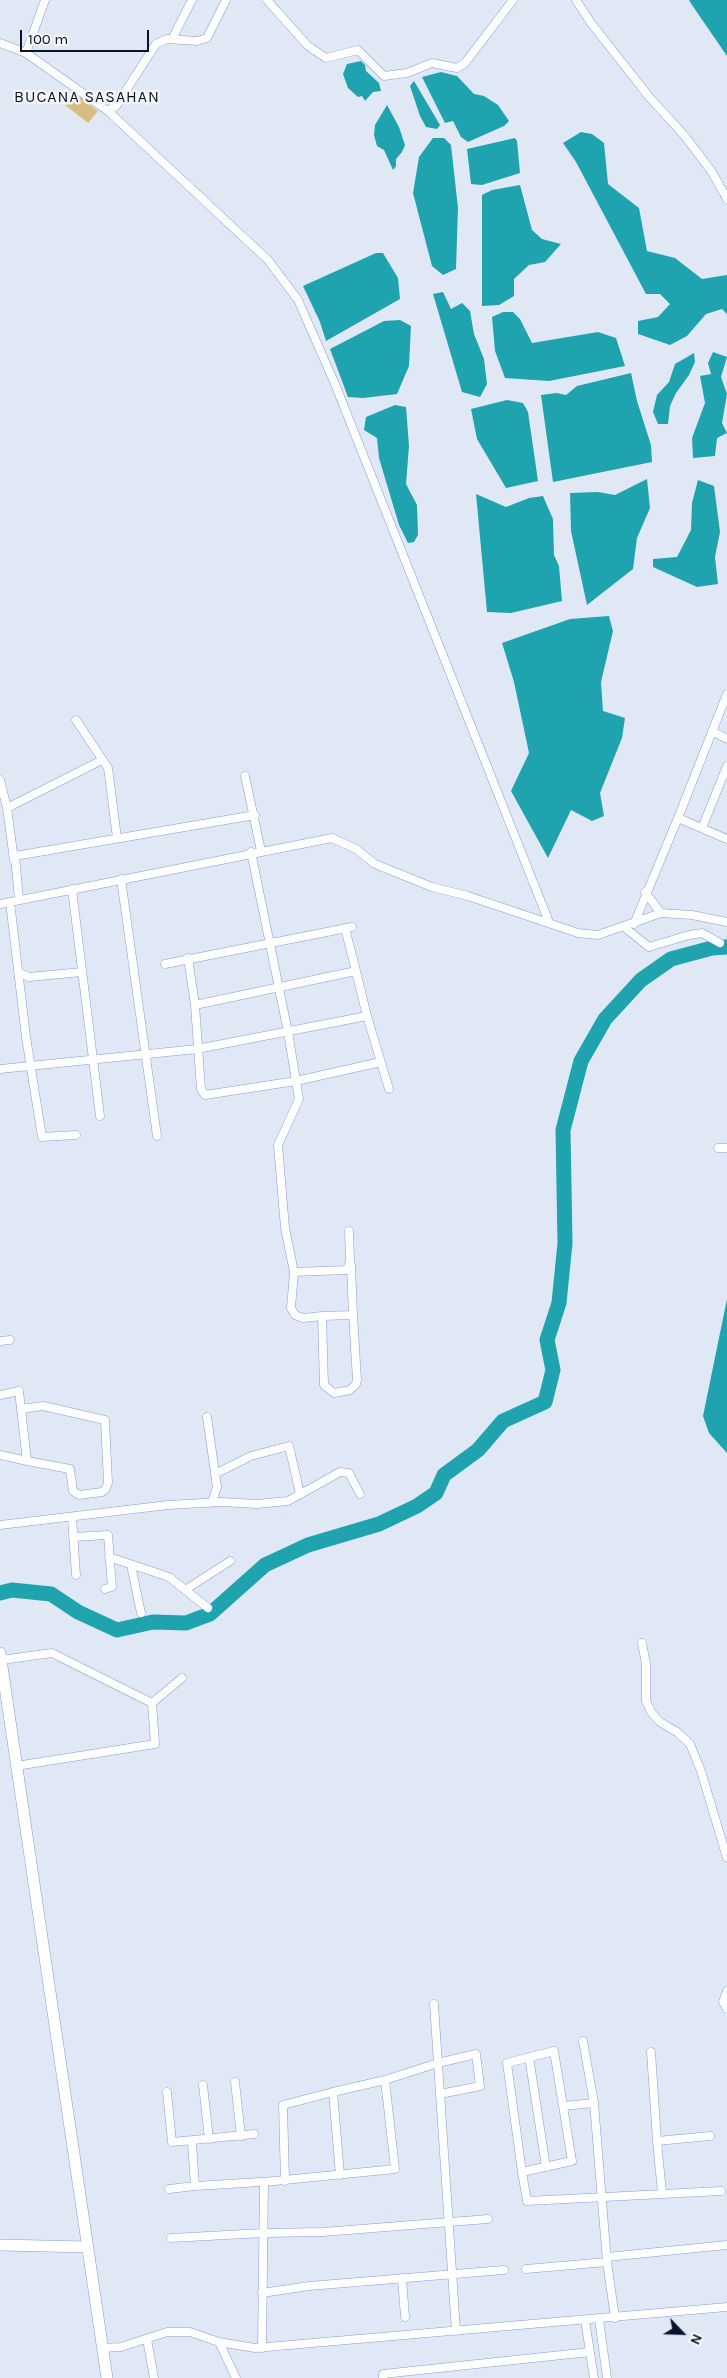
<!DOCTYPE html>
<style>
body{margin:0}
#map{position:relative;width:727px;height:2378px;overflow:hidden;background:#e1e8f5;font-family:Karla,sans-serif}
canvas{display:block}
.north{position:absolute;left:657px;top:2308px;width:50px;height:50px;-webkit-text-stroke:4px #f5f5f5;paint-order:stroke;rotate:114deg;font-size:14px;font-weight:700;line-height:20px;text-align:center;color:#09132a}
.north::after{content:'';display:block;margin:auto;width:18px;height:22px;background:#09132a;clip-path:polygon(50% 0,100% 100%,50% 72%,0 100%)}
.scale{position:absolute;left:20px;top:30px;width:129px;height:22px;box-sizing:border-box;border:2px solid #09132a;border-top:0;padding-left:6px;font-size:15px;line-height:18px;white-space:nowrap;color:#09132a;-webkit-text-stroke:4px #f5f5f5;paint-order:stroke}
</style>
<div id="map">
<canvas width="727" height="2378"></canvas>
<div class="north">N</div>
<div class="scale">100 m</div>
</div>
<script>
const c = document.querySelector('canvas').getContext('2d');
c.lineJoin = 'round';
function paint(path, color) { c.fillStyle = color; c.fill(path, 'evenodd'); }
const poly = rows => new Path2D(rows.map(r => 'M' + r).join(''));
function stroke(path, color, width, dash) { c.strokeStyle = color; c.lineWidth = width; c.lineCap = dash ? 'butt' : 'round'; c.setLineDash(dash || []); c.stroke(path); }
function write(font, color, halo, rows, align = 'center') {
  c.font = font + ' Karla,sans-serif'; c.lineWidth = 5; c.setLineDash([]); c.textBaseline = 'middle'; c.strokeStyle = halo; c.fillStyle = color; for (const [text, x, y, turn = 0] of rows) {
    c.save(); c.translate(x, y); c.rotate((+turn || 0) * Math.PI / 180); c.textAlign = isNaN(turn) ? turn : align; if (halo) c.strokeText(text, 0, 0); c.fillText(text, 0, 0); c.restore();
  }
}
paint(poly([
 [75,93,98,111,88,123,65,105]
]), '#d8bc82');
paint(poly([
 [689,0,727,0,727,56,692,5],
 [361,61,365,65,366,71,379,83,381,91,373,92,365,101,362,96,358,97,348,88,343,74,347,64],
 [441,72,457,76,474,94,484,96,498,105,509,121,504,126,468,142,461,137,453,121,445,123,422,77],
 [414,81,440,125,437,129,426,127,420,116,410,86],
 [387,105,399,127,405,145,402,152,396,159,396,166,393,170,384,150,377,146,374,135,375,125],
 [581,132,592,134,604,143,608,184,639,208,647,251,675,258,702,279,727,275,727,314,722,309,706,314,687,336,670,345,638,334,638,321,658,317,670,304,660,294,646,294,576,162,563,143],
 [433,138,444,138,451,145,458,208,456,269,443,275,432,266,413,193,419,157],
 [515,138,517,141,520,173,482,185,471,184,467,149],
 [520,185,532,230,542,239,561,244,545,262,529,265,514,279,514,296,499,305,482,306,482,195,492,190],
 [376,253,383,253,398,278,400,299,326,341,320,322,303,286],
 [443,292,451,309,462,303,470,311,474,334,484,359,487,384,480,397,462,392,433,294],
 [503,312,513,312,520,319,532,343,598,332,616,338,625,366,549,381,505,378,495,351,492,317],
 [400,320,411,326,409,366,397,394,363,398,348,397,330,349,384,321],
 [713,352,727,357,721,377,727,394,722,423,727,433,717,438,715,456,693,458,692,438,705,403,700,376,711,374,708,363],
 [694,353,695,362,689,375,676,393,670,406,668,424,658,424,653,412,657,395,669,382,675,364],
 [631,373,637,401,651,445,652,462,553,482,541,395,557,393,566,395,577,386],
 [507,400,523,403,528,412,538,481,506,488,477,439,471,409],
 [395,405,406,407,409,446,406,484,417,505,418,535,414,542,408,543,399,525,379,458,377,438,364,430,366,417],
 [647,479,650,508,637,538,633,569,587,605,571,531,570,493,598,492,615,495],
 [698,480,714,486,720,532,715,557,718,584,697,587,653,567,653,559,677,557,691,530,692,503],
 [476,494,506,507,529,498,543,496,553,519,554,555,559,566,562,601,511,613,487,612],
 [609,616,613,631,601,682,603,711,625,718,622,738,600,793,604,816,592,821,571,810,548,858,511,791,529,753,514,682,502,643,570,619],
 [727,1299,727,1453,709,1433,703,1416]
]), '#1ea3af');
stroke(poly([
 [0,1593,12,1590,51,1594,78,1612,117,1630,153,1622,186,1623,210,1614,265,1565,308,1545,379,1524,417,1506,436,1493,444,1475,478,1450,503,1421,545,1402,553,1370,547,1340,559,1303,565,1243,563,1130,581,1061,605,1019,641,980,671,959,712,948,727,947]
]), '#1ea3af', 15);
const street = poly([
 [267,0,308,46,326,58,358,50,384,76,407,73,432,63,457,68,465,63,513,0],
 [576,0,591,23,650,98,684,135,712,172,727,199],
 [172,39,192,0],
 [0,43,26,53,108,111,268,260,298,300,335,384,549,922],
 [26,53,45,0],
 [108,111,116,106,156,44,167,39,197,41,207,38,226,0],
 [76,720,108,768,117,838],
 [712,731,727,739],
 [245,776,261,851],
 [0,780,7,808],
 [678,818,727,694],
 [702,828,727,766],
 [251,852,288,1032,299,1099,278,1145,285,1228,294,1272,291,1308,295,1315,303,1318,322,1316,353,1315,357,1380,356,1384,350,1390,334,1393,324,1385,322,1316],
 [14,860,7,808,102,760],
 [121,879,157,1136],
 [72,889,100,1116],
 [645,892,661,913],
 [19,900,15,856,255,815],
 [10,902,26,1037,42,1137,76,1135],
 [0,904,332,838,356,849,375,864,432,887,468,896,578,933,598,935,661,913,692,915,727,922],
 [634,924,678,818,727,839],
 [624,927,649,947,689,935,702,933,720,943],
 [188,958,195,1005,201,1089,205,1095,296,1081,381,1062],
 [165,964,352,927],
 [356,971,367,1016,389,1089],
 [18,972,29,977,82,972],
 [195,1005,356,971,345,928],
 [0,1069,197,1049,367,1016],
 [718,1148,727,1148],
 [351,1265,353,1315],
 [294,1272,347,1270,350,1261,349,1231],
 [0,1341,10,1340],
 [0,1395,19,1391,21,1409],
 [207,1417,217,1487,212,1502],
 [0,1455,14,1458,27,1461,70,1469,73,1491,79,1495,102,1492,105,1490,108,1483,105,1420,43,1406,21,1409,27,1461],
 [215,1474,251,1456,289,1446,300,1494],
 [72,1517,76,1575],
 [0,1525,168,1505,222,1502,257,1504,288,1501,340,1472,349,1473,360,1494],
 [73,1537,108,1535,112,1587,105,1589],
 [109,1557,169,1577,208,1608],
 [131,1565,141,1613],
 [185,1590,230,1561],
 [642,1643,646,1664,646,1701,651,1712,660,1722,677,1732,690,1744,701,1771,727,1858],
 [1,1660,52,1653,152,1703,182,1678],
 [16,1766,155,1744,152,1703],
 [727,1991,723,2002,727,2009],
 [434,2004,456,2331],
 [583,2041,594,2103,607,2262,615,2318],
 [651,2052,657,2141],
 [529,2057,546,2167],
 [235,2082,241,2136],
 [203,2085,209,2139],
 [167,2092,172,2142,193,2140],
 [563,2106,594,2103],
 [254,2134,193,2140,192,2143,195,2186,261,2182,264,2184,262,2348],
 [522,2172,572,2161,554,2051,507,2063,522,2172,527,2201,721,2191],
 [340,2175,333,2092,385,2080,438,2063,476,2054,480,2086,440,2094],
 [285,2181,283,2105,333,2092],
 [264,2182,395,2169,385,2080],
 [169,2189,195,2186],
 [662,2193,657,2141,710,2136],
 [171,2238,263,2233,323,2232,488,2219],
 [607,2257,727,2245],
 [526,2269,607,2262],
 [402,2278,405,2317],
 [262,2293,309,2286,504,2270],
 [599,2319,607,2378],
 [585,2320,594,2378],
 [147,2339,154,2378],
 [219,2342,236,2378],
 [103,2348,121,2347,167,2332,190,2332,219,2342,255,2348,727,2307],
 [383,2378,383,2374,590,2352]
]);
const secondary = poly([
 [0,1653,107,2378],
 [0,2245,88,2247]
]);
stroke(street, '#819edd', 9);
stroke(secondary, '#819edd', 12);
stroke(street, '#fff', 8);
stroke(secondary, '#fff', 11);
c.letterSpacing = '1px';
write('16px', '#09132a', '#f5f5f5', [
 ["BUCANA SASAHAN",87,97]
]);
c.letterSpacing = '0px';
</script>
